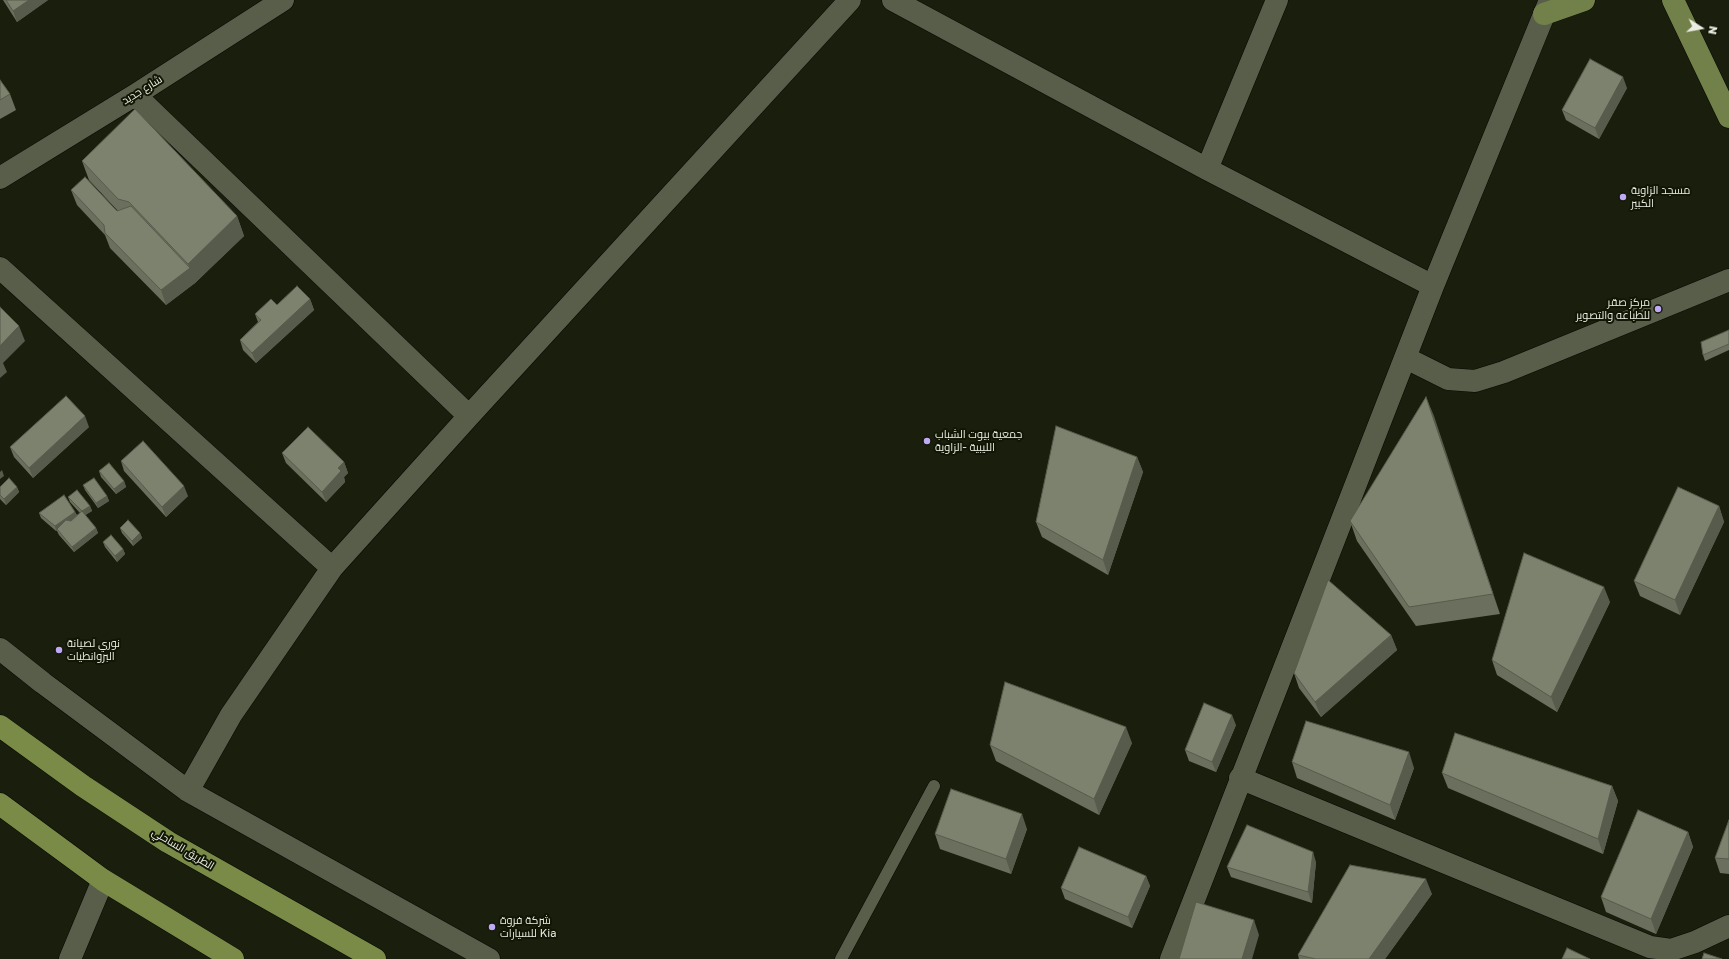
<!DOCTYPE html>
<meta charset="utf-8">
<style>
body{margin:0}
#map{position:relative;width:1729px;height:959px;overflow:hidden;background:#1a1f0d;font-family:"Golos Text",sans-serif}
canvas{display:block}
.north{position:absolute;left:1681px;top:8px;width:40px;height:40px;-webkit-text-stroke:3px #111605;paint-order:stroke;rotate:101deg;font-size:11px;font-weight:700;line-height:16px;text-align:center;color:#eaede1}
.north::after{content:'';display:block;margin:auto;width:14px;height:18px;background:#eaede1;clip-path:polygon(50% 0,100% 100%,50% 72%,0 100%)}
</style>
<div id="map">
<canvas width="1729" height="959"></canvas>
<div class="north">N</div>
</div>
<script>
const c = document.querySelector('canvas').getContext('2d');
c.lineJoin = 'round';
const poly = rows => new Path2D(rows.map(r => 'M' + r).join(''));
function stroke(path, color, width, dash) { c.strokeStyle = color; c.lineWidth = width; c.lineCap = dash ? 'butt' : 'round'; c.setLineDash(dash || []); c.stroke(path); }
function paint(path, color) { c.fillStyle = color; c.fill(path, 'evenodd'); }
function write(font, color, halo, rows, align = 'center') {
  c.font = font + ' "Golos Text",Cairo,sans-serif'; c.lineWidth = 4; c.setLineDash([]); c.textBaseline = 'middle'; c.strokeStyle = halo; c.fillStyle = color; for (const [text, x, y, turn = 0] of rows) {
    c.save(); c.translate(x, y); c.rotate((+turn || 0) * Math.PI / 180); c.textAlign = isNaN(turn) ? turn : align; if (halo) c.strokeText(text, 0, 0); c.fillText(text, 0, 0); c.restore();
  }
}
const service = poly([
 [841,959,934,786]
]);
const minor = poly([
 [893,0,1207,169,1433,286],
 [135,95,469,416],
 [1207,169,1277,0],
 [0,178,135,95,283,0],
 [0,268,332,568],
 [1406,358,1448,379,1475,381,1504,372,1729,280],
 [0,649,43,683,188,791,489,959],
 [1240,778,1650,947,1671,950,1695,942,1729,926],
 [188,791,231,715,332,568,469,416,850,0],
 [70,959,103,880],
 [1171,959,1433,286,1550,0]
]);
const primary = poly([
 [1673,0,1729,117],
 [1544,14,1584,0]
]);
const trunk = poly([
 [0,726,83,786,168,842,375,959],
 [0,804,103,880,233,959]
]);
stroke(service, '#060800', 13);
stroke(minor, '#060800', 23);
stroke(primary, '#060800', 23);
stroke(trunk, '#060800', 23);
stroke(service, '#585e4a', 12);
stroke(minor, '#585e4a', 22);
stroke(primary, '#728049', 22);
stroke(trunk, '#7a8b48', 22);
paint(poly([
 [3,0,48,0,17,22],
 [0,80,10,94,16,110,0,119],
 [1627,88,1599,139,1566,120,1562,110],
 [82,161,237,216,244,236,195,283,166,305,110,248,105,235,77,205,71,190,117,211,118,211,89,180],
 [310,299,314,310,256,363,243,350,240,340,258,322,255,314],
 [1729,330,1729,350,1705,361,1703,355],
 [1426,397,1500,614,1416,626,1357,541,1350,521],
 [89,427,33,478,14,457,10,447],
 [282,453,344,462,348,473,344,477,345,482,326,502,286,463],
 [1137,457,1143,472,1108,575,1042,537,1036,522],
 [121,461,188,496,166,517,124,471],
 [99,471,124,481,126,487,116,494,101,477],
 [83,485,107,496,109,501,98,508,85,490],
 [0,487,17,487,19,492,6,505,0,499],
 [68,497,90,506,92,511,85,515,96,528,98,533,74,552,59,535,57,531,56,531,41,518,39,513,75,512,77,515,80,513,70,502],
 [1719,506,1724,522,1680,615,1640,596,1634,581],
 [120,528,140,533,142,538,133,546,122,533],
 [103,542,123,549,125,554,117,562,105,547],
 [1610,602,1557,712,1497,675,1492,660],
 [1391,635,1397,650,1321,717,1299,688,1294,673],
 [1236,725,1216,772,1189,761,1185,750],
 [1132,743,1099,815,996,761,990,745],
 [1292,762,1414,768,1395,820,1297,778],
 [1442,773,1612,786,1618,801,1603,854,1448,788],
 [1729,820,1729,874,1720,873,1715,858],
 [1027,829,1011,874,940,849,935,834],
 [1688,832,1693,847,1656,934,1606,912,1601,897],
 [1316,862,1312,903,1231,877,1227,867],
 [1146,876,1150,886,1132,928,1065,899,1061,888],
 [1432,894,1385,959,1299,959,1298,955]
]), '#6b705e');
paint(poly([
 [29,0,48,0,17,22,13,11],
 [1623,77,1627,88,1599,139,1595,128],
 [237,216,244,236,195,283,166,305,161,290,190,268,188,264],
 [310,299,314,310,256,363,252,353],
 [19,326,25,341,3,363,7,372,0,378,0,346],
 [1426,397,1434,416,1500,614,1493,594],
 [85,416,89,427,33,478,29,468],
 [1137,457,1143,472,1108,575,1103,560],
 [344,462,348,473,344,477,345,482,326,502,322,492,338,468],
 [2,470,4,476,0,479,0,472],
 [124,481,126,487,116,494,114,489],
 [184,486,188,496,166,517,162,507],
 [17,487,19,492,6,505,4,499],
 [107,496,109,501,98,508,96,503],
 [90,506,92,511,84,516,82,511],
 [1719,506,1724,522,1680,615,1675,600],
 [75,512,77,517,57,529,57,531,56,531,55,526],
 [96,528,98,533,74,552,72,547],
 [140,533,142,538,133,546,132,541],
 [123,549,125,554,117,562,115,556],
 [1604,587,1610,602,1557,712,1551,697],
 [1391,635,1397,650,1321,717,1315,702],
 [1232,715,1236,725,1216,772,1212,762],
 [1126,727,1132,743,1099,815,1094,799],
 [1409,752,1414,768,1395,820,1390,805],
 [1612,786,1618,801,1603,854,1598,839],
 [1022,814,1027,829,1011,874,1006,859],
 [1688,832,1693,847,1656,934,1651,919],
 [1313,852,1316,862,1312,903,1308,892],
 [1146,876,1150,886,1132,928,1128,917],
 [1426,879,1432,894,1385,959,1369,959],
 [1254,920,1259,935,1252,959,1242,959]
]), '#575b4c');
const building = poly([
 [6,0,29,0,13,11,6,0],
 [1590,59,1623,77,1595,128,1562,110,1590,59],
 [0,80,10,94,0,100,0,80],
 [135,109,237,216,188,264,129,202,118,199,82,161,135,109],
 [85,177,117,211,131,206,190,268,161,290,105,233,104,225,71,190,85,177],
 [297,286,310,299,252,353,240,340,261,320,255,314,271,299,277,305,297,286],
 [0,307,19,326,0,346,0,307],
 [1729,330,1729,344,1703,355,1701,342,1729,330],
 [66,396,85,416,29,468,10,447,66,396],
 [1426,397,1493,594,1409,607,1350,521,1426,397],
 [1056,426,1137,457,1103,560,1036,522,1056,426],
 [308,427,344,462,338,468,341,471,322,492,282,453,308,427],
 [143,441,184,486,162,507,121,461,143,441],
 [109,463,124,481,114,489,99,471,109,463],
 [9,478,17,487,4,499,0,495,0,487,9,478],
 [94,478,107,496,96,503,83,485,94,478],
 [1678,487,1719,506,1675,600,1634,581,1678,487],
 [77,490,90,506,82,511,68,497,77,490],
 [64,495,75,512,55,526,39,513,64,495],
 [82,511,96,528,72,547,57,529,66,520,71,521,82,511],
 [128,520,140,533,132,541,120,528,128,520],
 [111,535,123,549,115,556,103,542,111,535],
 [1524,553,1604,587,1551,697,1492,660,1524,553],
 [1328,580,1391,635,1315,702,1294,673,1328,580],
 [1005,682,1126,727,1094,799,990,745,1005,682],
 [1204,703,1232,715,1212,762,1185,750,1204,703],
 [1306,721,1409,752,1390,805,1292,762,1306,721],
 [1455,733,1612,786,1598,839,1442,773,1455,733],
 [951,789,1022,814,1006,859,935,834,951,789],
 [1638,810,1688,832,1651,919,1601,897,1638,810],
 [1729,820,1729,859,1715,858,1729,820],
 [1247,825,1313,852,1308,892,1227,867,1247,825],
 [1079,847,1146,876,1128,917,1061,888,1079,847],
 [1350,865,1426,879,1369,959,1316,959,1298,955,1350,865],
 [1196,902,1254,920,1242,959,1179,959,1196,902],
 [1567,948,1590,959,1562,959,1567,948],
 [1704,953,1722,959,1702,959,1704,953]
]);
paint(building, '#7c826d');
stroke(building, '#575b4c', 1);
for (const [x, y, r, color] of [
 [1623,197,4,"#bfa9f4"],
 [1658,309,4,"#bfa9f4"],
 [927,441,4,"#bfa9f4"],
 [59,650,4,"#bfa9f4"],
 [492,927,4,"#bfa9f4"]
]) { const dot = new Path2D(); dot.arc(x, y, r, 0, 2 * Math.PI); c.fillStyle = color; c.fill(dot); stroke(dot, '#111605', 1.5); }
write('11px', '#eaede1', '#111605', [
 ["شارع جديد",142,90,-32],
 ["الطريق الساحلي",183,849,31]
]);
write('11px', '#eaede1', '#111605', [
 ["مسجد الزاوية",1631,191],
 ["الكبير",1631,204],
 ["مركز صقر",1650,303,"right"],
 ["للطباعه والتصوير",1650,316,"right"],
 ["جمعية بيوت الشباب",935,435],
 ["الليبية -الزاوية",935,448],
 ["نوري لصيانة",67,644],
 ["البروانطيات",67,657],
 ["شركة فروة",500,921],
 ["للسيارات Kia",500,934]
], 'left');
</script>
